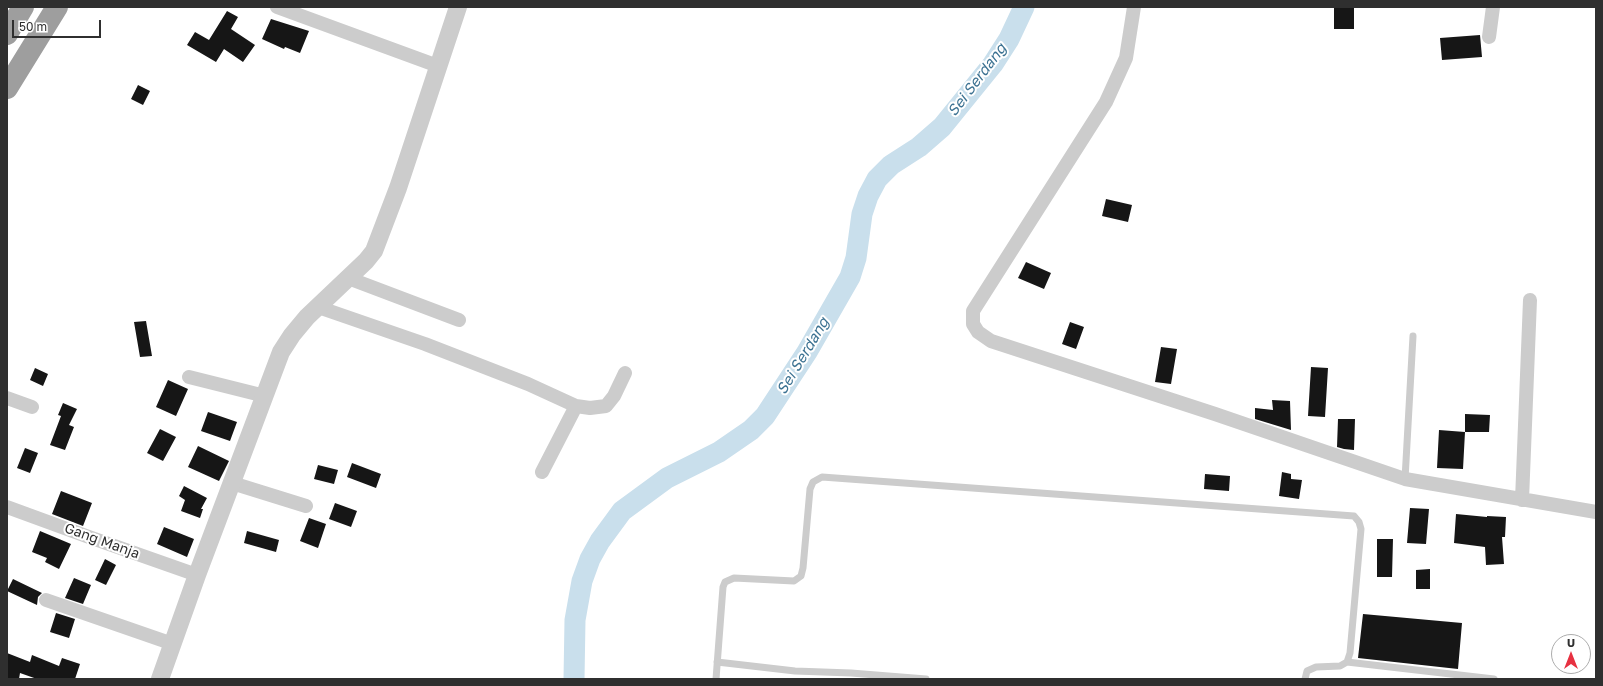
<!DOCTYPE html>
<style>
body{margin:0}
#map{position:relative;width:1603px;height:686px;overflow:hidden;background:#fff;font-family:"Golos Text",sans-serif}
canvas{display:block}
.frame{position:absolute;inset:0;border:8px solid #2f2f2f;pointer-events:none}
.north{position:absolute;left:1551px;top:634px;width:40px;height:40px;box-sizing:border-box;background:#fff;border:1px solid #acacac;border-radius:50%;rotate:0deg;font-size:11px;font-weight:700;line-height:16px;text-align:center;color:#2f2f2f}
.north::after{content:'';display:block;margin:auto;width:14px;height:18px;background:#e73141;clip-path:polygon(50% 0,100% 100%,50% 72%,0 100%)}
.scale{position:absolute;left:12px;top:20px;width:89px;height:18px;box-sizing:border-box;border:2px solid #2f2f2f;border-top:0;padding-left:5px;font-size:12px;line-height:14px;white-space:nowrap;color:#2f2f2f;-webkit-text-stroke:3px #fff;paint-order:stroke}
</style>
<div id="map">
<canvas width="1603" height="686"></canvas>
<div class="frame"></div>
<div class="north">U</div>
<div class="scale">50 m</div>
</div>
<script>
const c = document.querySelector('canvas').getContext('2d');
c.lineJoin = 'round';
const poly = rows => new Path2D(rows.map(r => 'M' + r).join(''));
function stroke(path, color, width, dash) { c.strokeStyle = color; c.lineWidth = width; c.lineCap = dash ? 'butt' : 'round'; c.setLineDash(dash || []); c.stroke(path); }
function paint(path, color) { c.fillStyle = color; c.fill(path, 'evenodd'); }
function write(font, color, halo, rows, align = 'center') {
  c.font = font + ' "Golos Text",sans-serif'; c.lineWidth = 4; c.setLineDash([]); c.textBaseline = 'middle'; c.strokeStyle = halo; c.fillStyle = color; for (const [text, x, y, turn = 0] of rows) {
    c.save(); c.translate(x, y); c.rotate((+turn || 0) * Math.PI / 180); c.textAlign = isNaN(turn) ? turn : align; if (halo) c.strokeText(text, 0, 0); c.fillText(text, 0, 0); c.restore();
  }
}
stroke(poly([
 [574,679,575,620,582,581,590,559,600,541,622,511,667,478,719,452,751,430,765,416,807,352,850,277,856,258,862,214,868,196,877,179,891,165,919,147,942,127,993,64,1009,39,1024,7]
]), '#c9dfec', 21);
paint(poly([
 [1334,7,1354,7,1354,29,1334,29],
 [227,11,238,17,231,29,255,45,243,62,224,49,216,62,187,45,195,32,209,40],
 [271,19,309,31,300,53,285,47,284,49,262,39],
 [1480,35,1482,57,1442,60,1440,38],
 [138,85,150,91,143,105,131,99],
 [1106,199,1132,205,1128,222,1102,216],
 [1026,262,1051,273,1044,289,1018,278],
 [146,321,152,356,140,357,134,322],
 [1070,322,1084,327,1076,349,1062,344],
 [1161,347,1177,349,1171,384,1155,382],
 [1311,367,1328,368,1325,417,1308,416],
 [35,368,48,374,43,386,30,380],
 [168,380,188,389,176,416,156,407],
 [1272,400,1290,401,1291,430,1255,419,1255,408,1273,410],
 [63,403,77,409,69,425,74,427,65,450,50,445,61,416,58,415],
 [208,412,237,422,230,441,201,431],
 [1465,414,1490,415,1489,432,1465,432],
 [1338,419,1355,419,1354,450,1344,449,1337,447],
 [160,429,176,437,163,461,147,453],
 [1439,430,1465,432,1463,469,1437,468],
 [198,446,229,461,219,481,188,467],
 [25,448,38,453,30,473,17,468],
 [352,463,381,474,376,488,347,477],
 [318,465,338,470,334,484,314,479],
 [1282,472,1291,474,1291,479,1302,480,1299,499,1279,496],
 [1205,474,1230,476,1229,491,1204,489],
 [184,486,207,498,201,509,203,509,200,518,181,511,185,500,179,496],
 [61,491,92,503,83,526,52,514],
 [335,503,357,511,351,527,329,519],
 [1410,508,1429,509,1426,544,1407,543],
 [1456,514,1487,517,1487,516,1506,517,1505,537,1502,537,1504,564,1486,565,1485,547,1454,543],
 [309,518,326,524,318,548,300,541],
 [164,527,194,539,187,557,157,544],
 [40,531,71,544,59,569,45,562,47,558,32,552],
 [247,531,279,540,276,552,244,543],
 [1377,539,1393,539,1392,577,1377,577],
 [105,559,116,565,106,585,95,580],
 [1430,569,1430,589,1416,589,1416,570],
 [74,578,91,585,83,604,65,598],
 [13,579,42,593,38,597,37,605,7,591],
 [56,613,75,619,69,638,50,632],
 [1363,614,1462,623,1458,669,1358,658],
 [7,653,30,662,32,655,59,666,62,658,80,664,75,679,37,679,20,673,19,679,7,679]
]), '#161616');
stroke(poly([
 [1405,479,1413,336],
 [717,662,795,671,851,673,926,679],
 [1347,662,1494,679],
 [716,679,723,587,725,582,734,578,794,581,801,576,803,568,810,489,813,482,822,477,1354,516,1359,522,1361,529,1350,653,1347,662,1340,666,1316,667,1307,671,1305,679]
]), '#ccc', 7);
stroke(poly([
 [277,7,438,66],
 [1134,7,1126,58,1106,102,973,311,973,324,978,332,991,341,1215,414,1405,479,1596,512],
 [1489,37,1493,7],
 [348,278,459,320],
 [318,307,425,344,528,384,576,406,590,408,606,406,614,396,625,373],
 [189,377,265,396],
 [7,398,32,407],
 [542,472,576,406],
 [232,483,306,506],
 [1522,500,1530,300],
 [7,507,89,537,197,575],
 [46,600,173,644]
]), '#ccc', 14);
stroke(poly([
 [160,679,197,575,281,352,292,335,307,317,366,261,374,251,398,188,458,7]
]), '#ccc', 18);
stroke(poly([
 [7,34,23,7],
 [7,88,57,7]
]), '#9e9e9e', 22);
write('14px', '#2f2f2f', '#fff', [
 ["Gang Manja",102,541,20]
]);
write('italic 15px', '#3c7292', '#fff', [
 ["Sei Serdang",977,80,-53],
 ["Sei Serdang",803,356,-59]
]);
</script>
